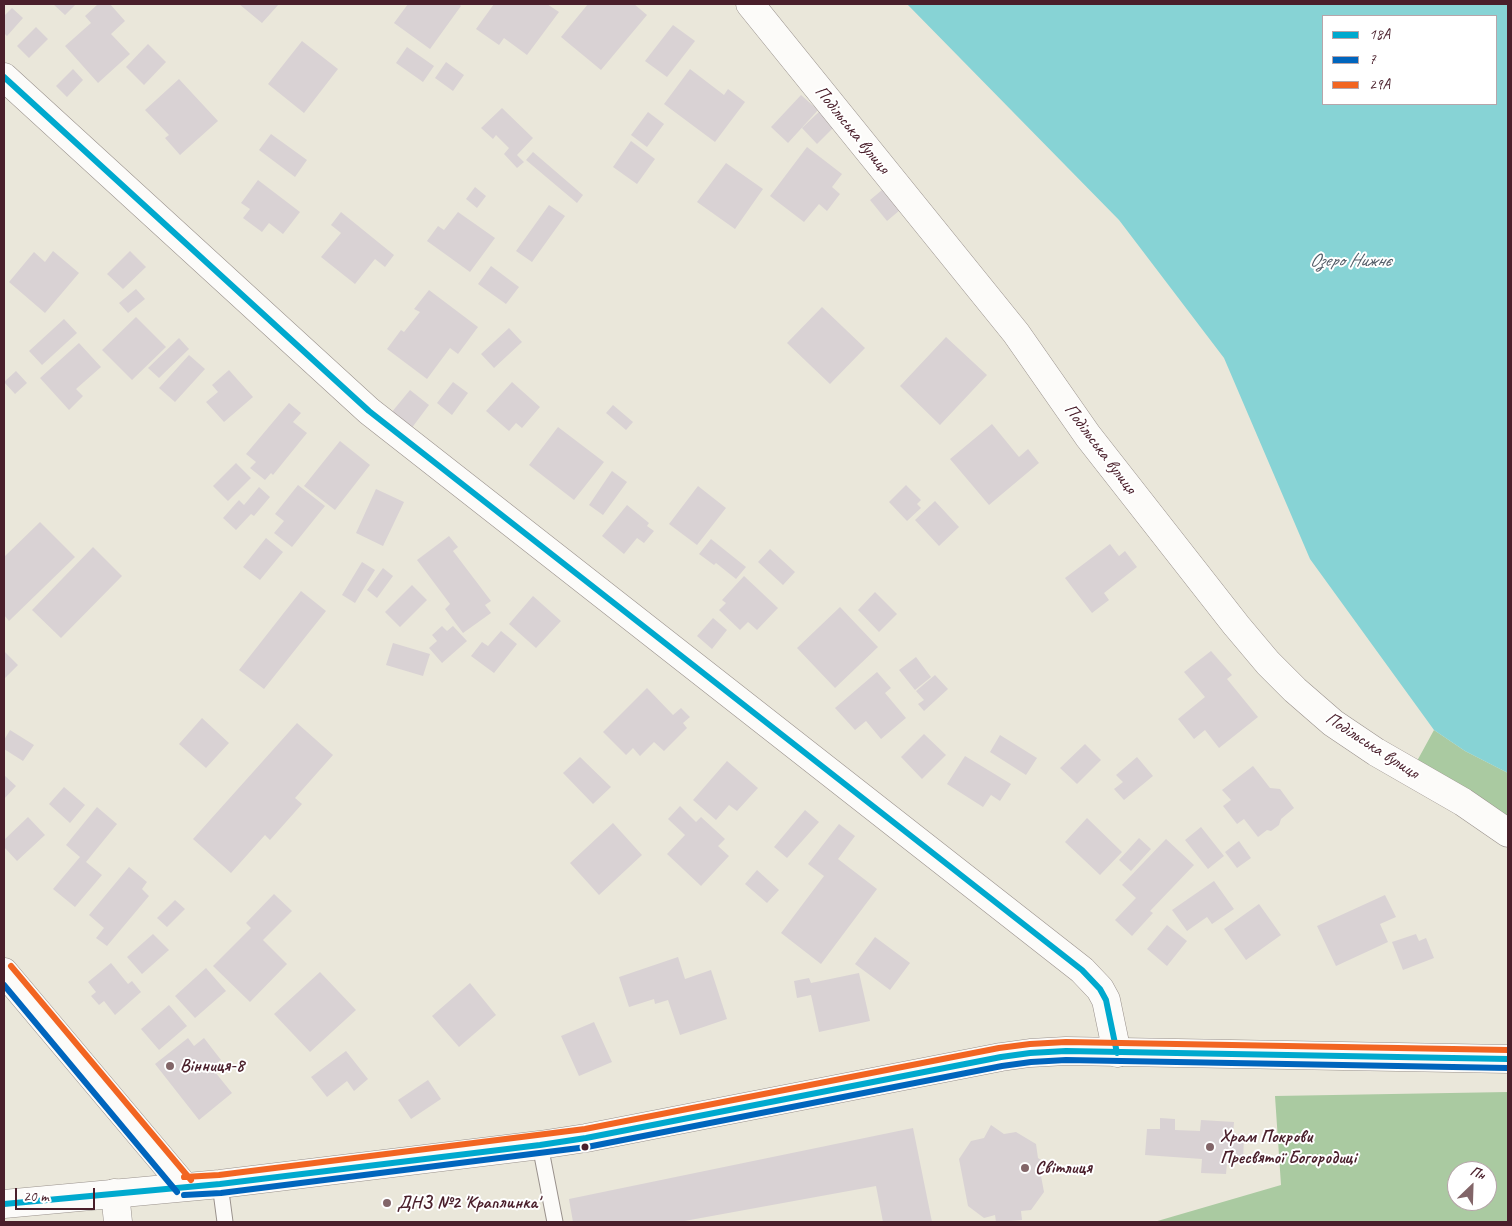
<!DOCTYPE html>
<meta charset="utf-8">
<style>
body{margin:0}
#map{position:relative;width:1512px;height:1226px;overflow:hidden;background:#eae7da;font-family:Caveat,sans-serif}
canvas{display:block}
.frame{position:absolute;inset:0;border:5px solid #4a1f2b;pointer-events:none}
.legend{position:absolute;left:1322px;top:15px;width:175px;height:90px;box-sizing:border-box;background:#fff;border:1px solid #b7a5aa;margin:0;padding:6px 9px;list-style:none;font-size:15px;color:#4a1f2b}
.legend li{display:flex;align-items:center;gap:10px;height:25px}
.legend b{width:25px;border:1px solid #b7a5aa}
.north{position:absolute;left:1447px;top:1161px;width:50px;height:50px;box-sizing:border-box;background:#fff;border:1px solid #b7a5aa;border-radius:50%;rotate:24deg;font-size:14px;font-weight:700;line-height:20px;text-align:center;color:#4a1f2b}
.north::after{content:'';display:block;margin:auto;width:18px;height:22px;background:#826568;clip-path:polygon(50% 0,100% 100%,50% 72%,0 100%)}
.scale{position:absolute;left:15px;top:1188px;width:80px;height:22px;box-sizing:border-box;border:2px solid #4a1f2b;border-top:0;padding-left:6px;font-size:15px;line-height:18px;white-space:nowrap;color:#4a1f2b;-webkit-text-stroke:4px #fff;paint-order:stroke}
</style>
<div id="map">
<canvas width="1512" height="1226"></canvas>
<div class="frame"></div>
<ul class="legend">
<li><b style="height:6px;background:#00a9ce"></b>18А</li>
<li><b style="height:6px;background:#0065bd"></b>7</li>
<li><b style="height:6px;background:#f26522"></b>29А</li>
</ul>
<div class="north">Пн</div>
<div class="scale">20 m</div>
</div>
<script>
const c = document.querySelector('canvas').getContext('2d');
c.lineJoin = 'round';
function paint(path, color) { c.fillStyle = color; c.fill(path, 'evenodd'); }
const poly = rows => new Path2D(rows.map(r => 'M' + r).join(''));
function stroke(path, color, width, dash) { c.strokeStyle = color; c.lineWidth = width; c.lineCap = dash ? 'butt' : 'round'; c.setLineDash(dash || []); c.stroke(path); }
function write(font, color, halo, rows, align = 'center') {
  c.font = font + ' Caveat,sans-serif'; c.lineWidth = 4; c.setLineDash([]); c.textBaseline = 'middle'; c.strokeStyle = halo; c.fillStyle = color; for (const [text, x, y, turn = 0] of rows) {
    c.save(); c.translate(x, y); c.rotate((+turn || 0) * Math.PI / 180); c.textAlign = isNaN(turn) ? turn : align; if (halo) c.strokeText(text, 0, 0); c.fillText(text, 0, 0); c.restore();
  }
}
paint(poly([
 [1434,730,1465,751,1508,773,1508,833,1411,772],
 [1508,1092,1508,1222,1154,1222,1281,1185,1275,1096],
 [1457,1171,1487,1171,1487,1201,1457,1201]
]), '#aacaa1');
paint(poly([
 [907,4,1508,4,1508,773,1465,751,1434,730,1310,559,1224,358,1119,220],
 [1323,16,1496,16,1496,104,1323,104]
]), '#87d3d5');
paint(poly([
 [53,4,76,4,65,15],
 [98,4,110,4,125,21,111,34,130,54,98,83,65,46,91,23,85,16],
 [239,4,279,4,262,23],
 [408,4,459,4,461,6,430,49,394,23],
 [494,4,547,4,559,12,527,55,504,38,499,45,476,29],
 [588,4,634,4,647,15,601,70,561,37],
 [12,8,23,18,7,36,4,33,4,16],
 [673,25,695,41,667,77,645,61],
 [36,27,48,39,29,58,17,46],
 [302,41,338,69,304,113,268,84],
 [148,44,166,62,144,85,126,67],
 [407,47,434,66,423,82,396,63],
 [446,62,464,75,453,91,435,78],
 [73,69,83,80,67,97,56,86],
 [690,69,724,95,728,89,745,102,715,142,664,104],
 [179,79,218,121,180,155,165,138,169,135,145,110],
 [801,95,818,110,788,143,771,127],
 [502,108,533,138,517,155,524,162,517,168,504,154,509,148,496,135,493,139,481,128],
 [821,110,836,125,817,144,802,128],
 [648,112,664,124,647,147,631,135],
 [271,134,307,160,295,177,259,150],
 [631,141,655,159,637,184,613,167],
 [807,147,842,174,832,187,840,194,827,211,819,204,804,222,770,196],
 [533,152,583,195,577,203,526,160],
 [726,163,763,189,735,229,697,202],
 [258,180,300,212,283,234,269,223,262,232,243,218,250,209,241,203],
 [475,187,486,196,477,208,466,199],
 [882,190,900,210,887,221,870,200],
 [549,205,565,216,532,262,516,251],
 [341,212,394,255,385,267,375,259,355,284,321,257,341,233,331,225],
 [458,212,495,238,470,272,427,241,438,226,444,230],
 [53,251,79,273,45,313,9,282,34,252,45,262],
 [130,251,146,267,123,289,107,274],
 [491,266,519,287,506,304,478,284],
 [136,289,145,299,128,313,119,303],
 [429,290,478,327,458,354,450,348,427,379,387,349,401,330,404,332,420,312,414,309],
 [822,307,865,348,830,384,787,343],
 [136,317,166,347,132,380,102,350],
 [64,319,77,333,42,365,29,351],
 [509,328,522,342,494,368,481,354],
 [946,337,987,375,940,425,900,386],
 [179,338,189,349,159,378,148,368],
 [79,343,101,367,76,389,83,396,69,410,40,378],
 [189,355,205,369,175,402,159,388],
 [229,370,253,397,224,422,206,402,218,392,212,385],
 [16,371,27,383,15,394,4,382],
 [453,382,468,393,452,415,437,403],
 [512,382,540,407,522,428,516,423,509,431,486,411],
 [410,390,429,405,411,429,391,413],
 [289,403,301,413,293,422,307,433,273,475,271,473,265,480,250,468,256,462,246,454],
 [613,405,633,422,626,430,606,413],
 [992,424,1019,457,1028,449,1039,463,989,505,950,459],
 [558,427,604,462,574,500,529,465],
 [340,441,370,465,335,510,304,486],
 [236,463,251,478,228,501,213,486],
 [612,471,627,482,603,515,589,505],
 [298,485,325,506,292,547,274,533,284,521,275,514],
 [906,485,921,500,917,504,921,508,907,521,889,502],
 [698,486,726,508,697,545,669,524],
 [259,487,270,497,254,516,251,514,236,530,223,518,239,500,244,505],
 [376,489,404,502,383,546,356,533],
 [935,501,959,527,939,546,915,520],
 [627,505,649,523,647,526,654,531,644,543,637,538,624,554,602,536],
 [40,522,75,557,9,621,4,615,4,557],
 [449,536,458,547,453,551,491,601,485,605,491,613,463,633,445,609,450,604,417,560],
 [266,538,283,552,260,580,243,567],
 [711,539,746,567,736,579,716,563,714,565,699,554],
 [1110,544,1119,556,1125,551,1137,567,1104,593,1109,600,1092,613,1065,578],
 [93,547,122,576,61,638,32,610],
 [770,549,795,572,783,585,758,562],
 [362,562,375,570,355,603,342,595],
 [383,568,393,576,377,598,367,590],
 [744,576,778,608,757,630,748,622,740,630,719,610,726,603,722,600],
 [412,585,427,600,400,627,385,612],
 [301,591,326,611,264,689,239,670],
 [875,592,897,614,879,632,858,610],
 [533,596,561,621,536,648,509,624],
 [840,607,878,647,835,688,797,648],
 [713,618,727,630,712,649,697,636],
 [442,626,447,631,453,626,467,641,442,663,429,648,437,641,432,635],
 [501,631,517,644,494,673,471,656,482,642,488,646],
 [393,643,430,654,423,676,386,665],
 [4,651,18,665,4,679],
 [1211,651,1232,675,1227,679,1258,717,1219,748,1205,730,1194,739,1178,719,1205,697,1184,672],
 [916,657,931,677,915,690,899,670],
 [877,672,891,688,885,693,906,718,881,739,866,721,855,730,835,708],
 [935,675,948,689,924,711,918,704,924,700,916,691],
 [647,688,673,715,681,708,690,717,683,723,687,728,664,751,654,742,640,756,633,748,626,755,603,732],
 [202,718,229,743,206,768,179,744],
 [297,723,333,755,295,798,302,804,270,840,265,835,231,873,193,839],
 [10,730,34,745,23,761,4,749,4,740],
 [924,734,946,755,922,779,901,757],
 [1000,735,1037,758,1026,775,990,752],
 [1085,744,1101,760,1077,784,1060,768],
 [965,756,1011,784,1000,801,991,795,983,807,947,784],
 [580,757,611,787,593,804,563,773],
 [1137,757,1153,776,1124,800,1114,789,1123,782,1116,775],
 [727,761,758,788,737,811,729,805,716,820,693,800],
 [1253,766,1270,788,1280,789,1294,808,1281,819,1279,825,1271,831,1267,830,1258,837,1244,819,1237,824,1223,806,1231,800,1222,790],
 [4,775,16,786,4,799],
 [64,787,85,805,70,823,49,804],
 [680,806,696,822,701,817,725,839,718,846,729,856,701,886,667,854,685,835,668,819],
 [97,807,117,824,86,862,102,875,75,907,53,889,80,857,66,845],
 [805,810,819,822,787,858,774,847],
 [28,817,45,835,17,861,4,847,4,840],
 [1087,818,1122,852,1100,875,1065,842],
 [613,823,642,855,599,895,570,863],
 [839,824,855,836,838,859,877,889,821,964,781,933,824,876,808,864],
 [1201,827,1224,856,1208,869,1185,840],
 [1139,838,1151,849,1131,871,1119,860],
 [1166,839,1194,865,1150,911,1153,913,1132,936,1115,920,1136,898,1122,885],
 [1239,841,1251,858,1237,868,1225,852],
 [129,867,147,882,142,889,149,896,107,946,96,938,104,928,89,915],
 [757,870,779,890,767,903,745,884],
 [1214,881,1234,909,1212,924,1207,917,1187,931,1172,910],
 [274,894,292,911,263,940,287,964,250,1002,213,966,251,928,246,923],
 [1385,895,1396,917,1380,924,1388,942,1336,966,1317,926],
 [175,900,185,909,167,927,157,918],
 [1259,904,1281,935,1246,960,1224,929],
 [1167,925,1187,941,1167,966,1147,949],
 [153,934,169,950,142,974,127,957],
 [1416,934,1419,941,1426,938,1434,958,1403,970,1392,942],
 [875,937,910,963,890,990,855,964],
 [678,957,685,979,711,970,727,1019,680,1035,668,1000,655,1004,654,999,629,1007,619,977],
 [111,963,128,984,132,981,141,992,115,1015,104,1001,99,1005,91,996,96,992,88,982],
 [206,968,226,991,195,1018,175,996],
 [320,972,356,1010,310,1052,274,1014],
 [859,973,870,1021,819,1032,811,995,797,998,794,981,809,978,811,983],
 [470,983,496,1015,459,1047,432,1016],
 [169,1005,187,1026,159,1050,141,1029],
 [594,1022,612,1062,579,1076,561,1036],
 [188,1038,194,1046,204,1038,221,1060,211,1067,232,1093,199,1120,155,1064],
 [346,1051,368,1079,354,1091,347,1081,327,1097,311,1077],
 [428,1080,441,1099,411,1119,398,1100],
 [1160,1118,1175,1119,1175,1130,1200,1131,1201,1120,1234,1122,1233,1134,1244,1135,1243,1164,1227,1163,1226,1174,1201,1173,1202,1159,1145,1155,1147,1129,1160,1129],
 [991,1125,1004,1134,1016,1132,1036,1144,1038,1158,1049,1165,1041,1176,1044,1192,1031,1210,1021,1211,1022,1220,996,1222,995,1215,984,1218,968,1206,959,1159,971,1141,984,1138],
 [913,1128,932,1222,883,1222,876,1186,679,1222,573,1222,569,1199]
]), '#d9d2d4');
const service = poly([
 [540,1145,555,1222],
 [220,1184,225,1222]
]);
const minor = poly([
 [750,4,1016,333,1088,436,1236,625,1268,663,1295,690,1333,723,1376,752,1463,802,1508,833],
 [4,77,369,411,1082,970,1100,989,1106,1000,1117,1053],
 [4,972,184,1186],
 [115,1193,118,1222]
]);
const tertiary = poly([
 [4,1204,220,1184,540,1145,586,1138,1001,1057,1030,1053,1066,1051,1508,1059]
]);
stroke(service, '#99918c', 17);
stroke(minor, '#99918c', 29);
stroke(tertiary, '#99918c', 29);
stroke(service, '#fcfbf9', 15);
stroke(minor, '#fcfbf9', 28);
stroke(tertiary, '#fcfbf9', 28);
stroke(poly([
 [4,77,369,411,1082,970,1100,989,1106,1000,1117,1053],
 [4,1204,220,1184,540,1145,586,1138,1001,1057,1030,1053,1066,1051,1508,1059]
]), '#00a9ce', 6);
stroke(poly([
 [4,985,177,1192],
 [184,1195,221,1193,587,1147,1002,1066,1031,1062,1066,1060,1508,1068]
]), '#0065bd', 6);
stroke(poly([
 [11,966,191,1180],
 [184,1177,219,1175,585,1129,999,1048,1030,1044,1066,1042,1508,1050]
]), '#f26522', 6);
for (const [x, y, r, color] of [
 [170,1066,5,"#826568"],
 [585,1147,4.5,"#4a1f2b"],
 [1210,1147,5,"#826568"],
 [1025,1168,5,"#826568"],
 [387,1203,5,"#826568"]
]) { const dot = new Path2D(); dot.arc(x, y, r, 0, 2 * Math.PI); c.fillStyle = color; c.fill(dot); stroke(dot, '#fff', 2); }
write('18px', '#4a1f2b', '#fff', [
 ["Подільська вулиця",852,130,51],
 ["Подільська вулиця",1100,449,53],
 ["Подільська вулиця",1372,746,33]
]);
write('bold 18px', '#4a1f2b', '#fff', [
 ["Вінниця-8",180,1066],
 ["Храм Покрови",1220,1137],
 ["Пресвятої Богородиці",1220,1158],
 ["Світлиця",1035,1168],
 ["ДНЗ №2 'Краплинка'",397,1203]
], 'left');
write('italic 19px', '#515b66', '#fff', [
 ["Озеро Нижнє",1350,261]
]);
</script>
